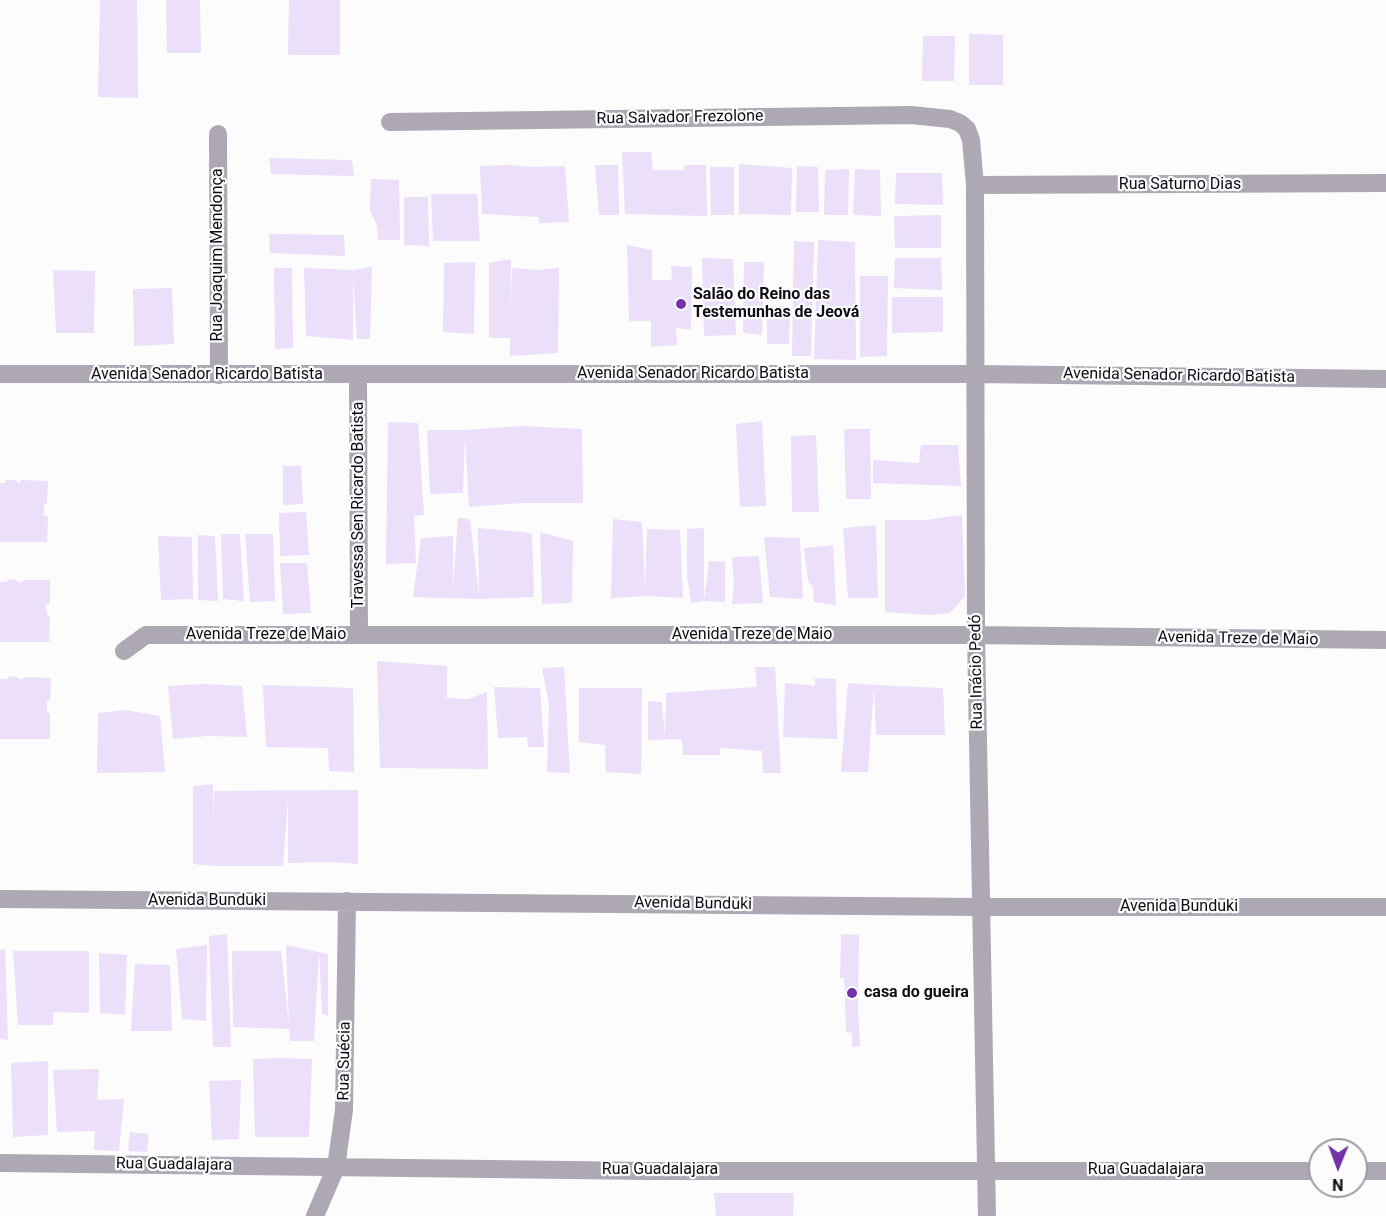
<!DOCTYPE html>
<meta charset="utf-8">
<style>
body{margin:0}
#map{position:relative;width:1386px;height:1216px;overflow:hidden;background:#fcfcfc;font-family:Roboto,sans-serif}
canvas{display:block}
.north{position:absolute;left:1308px;top:1138px;width:60px;height:60px;box-sizing:border-box;background:#fcfcfc;border:2px solid #9d9c9f;border-radius:50%;rotate:181deg;font-size:16px;font-weight:700;line-height:24px;text-align:center;color:#0f0b14}
.north::after{content:'';display:block;margin:auto;width:21px;height:27px;background:#7332a7;clip-path:polygon(50% 0,100% 100%,50% 72%,0 100%)}
</style>
<div id="map">
<canvas width="1386" height="1216"></canvas>
<div class="north">N</div>
</div>
<script>
const c = document.querySelector('canvas').getContext('2d');
c.lineJoin = 'round';
function paint(path, color) { c.fillStyle = color; c.fill(path, 'evenodd'); }
const poly = rows => new Path2D(rows.map(r => 'M' + r).join(''));
function stroke(path, color, width, dash) { c.strokeStyle = color; c.lineWidth = width; c.lineCap = dash ? 'butt' : 'round'; c.setLineDash(dash || []); c.stroke(path); }
function write(font, color, halo, rows, align = 'center') {
  c.font = font + ' Roboto,sans-serif'; c.lineWidth = 4.5; c.setLineDash([]); c.textBaseline = 'middle'; c.strokeStyle = halo; c.fillStyle = color; for (const [text, x, y, turn = 0] of rows) {
    c.save(); c.translate(x, y); c.rotate((+turn || 0) * Math.PI / 180); c.textAlign = isNaN(turn) ? turn : align; if (halo) c.strokeText(text, 0, 0); c.fillText(text, 0, 0); c.restore();
  }
}
paint(poly([
 [100,0,137,0,138,98,98,97],
 [166,0,200,0,201,53,167,53],
 [289,0,340,0,340,55,288,55],
 [969,34,1003,35,1003,85,969,85],
 [923,36,955,36,954,81,922,81],
 [622,152,651,152,653,170,684,170,684,165,706,165,707,216,625,214],
 [269,158,352,160,354,176,271,174],
 [739,164,792,168,791,215,739,214],
 [510,165,534,167,565,166,569,222,539,223,539,217,482,214,480,166],
 [595,165,618,165,619,215,599,215],
 [797,166,818,167,819,212,796,212],
 [710,167,734,167,734,215,711,215],
 [849,169,848,215,824,215,825,170],
 [855,169,880,170,881,216,853,215],
 [896,173,942,173,943,205,895,204],
 [371,179,399,180,400,240,378,240,377,226,370,210],
 [431,194,477,194,480,241,433,241],
 [404,197,428,197,429,246,404,245],
 [941,215,941,248,895,248,894,216],
 [269,234,344,235,345,256,270,253],
 [818,240,855,242,856,360,814,359],
 [794,241,814,242,811,356,792,356],
 [627,245,652,250,652,280,672,280,671,266,692,267,691,330,676,328,677,345,651,347,651,321,629,321],
 [702,258,733,259,736,335,704,336],
 [895,258,941,258,942,290,894,288],
 [511,259,510,311,512,268,537,270,559,268,558,353,510,356,510,338,489,338,489,263],
 [475,262,474,334,443,332,444,263],
 [744,262,764,262,762,335,743,333],
 [372,267,370,339,357,339,353,277,353,340,306,336,304,268,353,270],
 [274,268,292,268,293,348,275,349],
 [53,270,95,271,94,333,56,333],
 [860,276,888,276,887,356,860,357],
 [172,288,174,344,134,346,133,289],
 [892,297,943,297,943,332,892,333],
 [767,306,790,306,789,344,767,344],
 [762,421,766,506,740,507,736,424],
 [388,422,418,423,424,515,414,516,416,563,386,564],
 [522,426,582,429,583,503,522,503,469,507,465,435,463,493,430,494,427,430,464,430],
 [844,429,870,429,871,499,846,499],
 [816,435,819,512,792,512,791,436],
 [921,445,958,445,961,486,873,483,873,460,919,463],
 [283,466,301,466,303,504,283,505],
 [6,480,14,480,19,483,22,480,48,481,47,504,44,505,44,515,48,517,47,542,0,542,0,483,5,483],
 [306,512,309,555,280,556,279,513],
 [962,515,965,596,950,613,929,615,885,612,885,520,925,520],
 [458,518,470,519,479,596,478,528,532,533,534,597,479,599,413,597,421,538,453,536,453,589],
 [613,519,642,522,645,587,647,529,680,530,683,598,646,596,611,598],
 [876,525,878,598,848,598,843,528],
 [704,528,704,601,691,603,687,576,687,529],
 [540,532,573,541,572,603,542,604],
 [221,534,240,534,244,601,223,599],
 [245,534,273,534,275,601,250,602],
 [198,535,215,536,218,601,198,600],
 [158,536,192,537,193,599,161,600],
 [764,537,800,538,803,599,770,597],
 [833,545,836,605,814,602,813,588,808,581,804,548],
 [759,556,763,603,732,604,734,583,732,557],
 [709,561,725,562,725,602,704,601],
 [280,563,307,563,311,613,283,614],
 [8,579,16,580,21,583,24,580,50,580,50,603,46,604,47,615,50,616,49,642,0,642,0,582,7,582],
 [377,661,447,666,447,698,468,699,487,692,488,769,380,768],
 [564,667,570,773,547,772,549,704,542,668],
 [755,667,775,667,781,773,763,773,762,751,720,748,720,755,683,755,682,739,648,740,648,701,662,702,665,737,666,693,757,687],
 [8,676,17,677,21,680,25,677,51,678,50,700,47,702,47,712,50,714,50,739,0,739,0,679,8,679],
 [815,678,836,679,837,739,783,737,785,683,815,686],
 [848,683,874,685,868,772,841,772],
 [203,684,242,686,247,737,207,736,173,739,168,686],
 [263,685,353,688,354,772,329,771,328,748,266,747],
 [874,685,943,688,945,735,876,735],
 [494,687,540,688,544,747,528,747,527,737,498,738],
 [579,688,642,688,641,774,606,772,605,745,579,742],
 [125,710,160,716,165,772,97,773,98,713],
 [213,784,213,823,214,791,358,790,358,864,331,862,288,863,288,798,283,866,214,866,193,864,193,786],
 [227,934,231,1047,213,1047,209,936],
 [841,934,859,935,858,1009,860,1046,852,1047,852,1033,846,1032,844,978,840,978],
 [207,945,206,1021,182,1019,176,949],
 [286,945,319,952,328,954,328,1016,322,1013,319,952,314,1041,290,1041,289,1029,233,1027,232,951,281,951,289,1024],
 [5,949,8,1040,0,1039,0,950],
 [13,951,89,951,89,1013,53,1012,53,1025,18,1025],
 [99,953,127,955,125,1015,100,1013],
 [135,964,170,965,172,1031,131,1031],
 [281,1058,312,1059,309,1137,255,1137,253,1059],
 [48,1061,48,1135,13,1137,11,1063],
 [99,1069,97,1100,124,1099,119,1151,94,1150,95,1131,57,1132,53,1070],
 [241,1080,239,1139,212,1140,209,1081],
 [130,1132,149,1134,147,1152,128,1151],
 [714,1193,794,1193,793,1216,716,1216]
]), '#ebdff9');
stroke(poly([
 [390,122,911,115,950,119,960,123,967,129,971,140,975,185,976,635,987,1216],
 [218,134,219,375],
 [975,185,1386,183],
 [0,374,975,374,1386,379],
 [358,375,359,634],
 [124,651,146,635,976,635,1386,640],
 [0,899,980,907,1386,907],
 [0,1163,651,1171,1320,1171],
 [1356,1171,1386,1171],
 [315,1216,336,1167,344,1110,347,901]
]), '#ada8b3', 18);
for (const [x, y, r, color] of [
 [681,304,6,"#7332a7"],
 [852,993,6,"#7332a7"]
]) { const dot = new Path2D(); dot.arc(x, y, r, 0, 2 * Math.PI); c.fillStyle = color; c.fill(dot); stroke(dot, '#fcfcfc', 2); }
write('16px', '#0f0b14', '#fcfcfc', [
 ["Rua Salvador Frezolone",680,118,-1],
 ["Rua Saturno Dias",1180,185],
 ["Rua Joaquim Mendonça",218,255,-90],
 ["Avenida Senador Ricardo Batista",693,374],
 ["Avenida Senador Ricardo Batista",207,375],
 ["Avenida Senador Ricardo Batista",1179,376,1],
 ["Travessa Sen Ricardo Batista",359,505,-90],
 ["Avenida Treze de Maio",266,635],
 ["Avenida Treze de Maio",752,635],
 ["Avenida Treze de Maio",1238,639,1],
 ["Rua Inácio Pedó",977,672,-91],
 ["Avenida Bunduki",207,901],
 ["Avenida Bunduki",693,904,1],
 ["Avenida Bunduki",1179,907],
 ["Rua Suécia",345,1061,-89],
 ["Rua Guadalajara",174,1165,1],
 ["Rua Guadalajara",660,1170],
 ["Rua Guadalajara",1146,1170]
]);
write('bold 16px', '#0f0b14', '#fcfcfc', [
 ["Salão do Reino das",693,295],
 ["Testemunhas de Jeová",693,313],
 ["casa do gueira",864,993]
], 'left');
</script>
